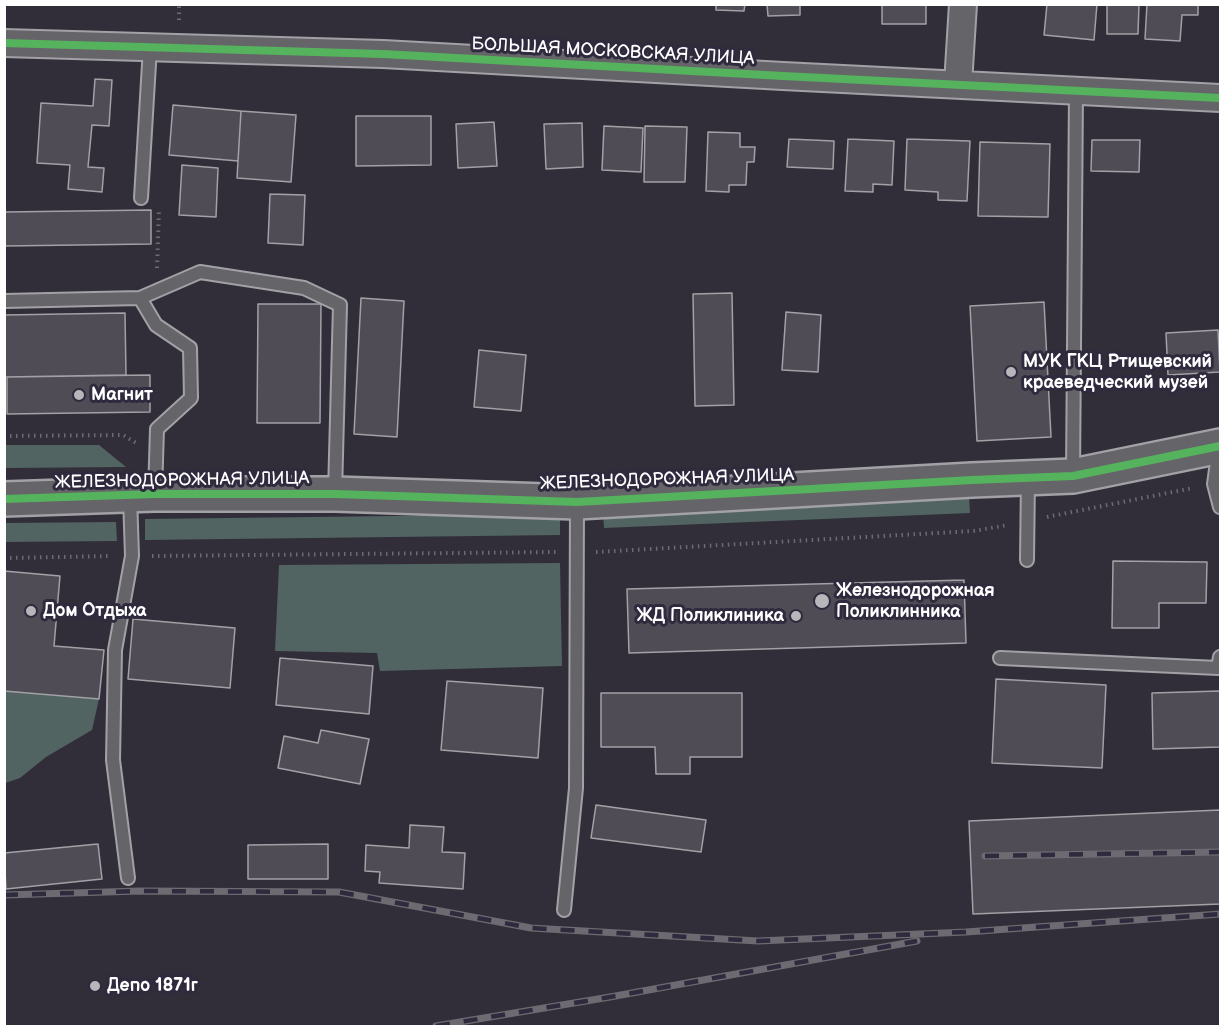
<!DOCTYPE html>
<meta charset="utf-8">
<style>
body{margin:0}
#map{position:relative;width:1225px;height:1031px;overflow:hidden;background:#312e39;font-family:"Balsamiq Sans",sans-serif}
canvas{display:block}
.frame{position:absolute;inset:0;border:6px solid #fff;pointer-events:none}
</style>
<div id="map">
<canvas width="1225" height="1031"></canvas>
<div class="frame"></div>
</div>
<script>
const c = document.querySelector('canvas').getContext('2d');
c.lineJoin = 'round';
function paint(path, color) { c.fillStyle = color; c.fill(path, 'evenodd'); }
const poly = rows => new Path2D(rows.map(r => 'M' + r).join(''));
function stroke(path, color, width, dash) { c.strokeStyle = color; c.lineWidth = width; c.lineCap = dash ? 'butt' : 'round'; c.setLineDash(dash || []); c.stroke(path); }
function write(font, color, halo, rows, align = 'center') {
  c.font = font + ' "Balsamiq Sans",sans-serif'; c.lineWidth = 6; c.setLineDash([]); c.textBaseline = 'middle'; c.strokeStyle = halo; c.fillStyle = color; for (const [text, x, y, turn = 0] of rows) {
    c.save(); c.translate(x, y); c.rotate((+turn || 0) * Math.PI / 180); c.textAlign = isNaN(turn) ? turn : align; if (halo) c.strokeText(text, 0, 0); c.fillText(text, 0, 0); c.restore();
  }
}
paint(poly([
 [5,445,99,445,126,467,5,468],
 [969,497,970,513,604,528,603,511],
 [560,514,560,535,145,540,145,519],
 [116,522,117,541,5,542,5,523],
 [560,563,562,666,380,671,377,653,275,651,279,565],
 [4,691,99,699,92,730,46,757,20,778,5,783]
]), '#516462');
const building = poly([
 [716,4,745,4,744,11,716,10,716,4],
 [767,4,800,4,800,15,768,16,767,4],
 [882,4,926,4,926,24,882,24,882,4],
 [1047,4,1097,4,1094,40,1044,35,1047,4],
 [1107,4,1139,4,1138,34,1107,34,1107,4],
 [1147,4,1198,4,1198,15,1182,15,1180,41,1145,39,1147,4],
 [95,79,112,80,109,126,92,125,88,167,104,168,102,192,68,189,70,165,37,163,41,103,93,106,95,79],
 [173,105,241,111,238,161,169,155,173,105],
 [241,111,296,115,291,182,237,178,241,111],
 [356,116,431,116,431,165,356,166,356,116],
 [494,122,497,166,458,168,456,124,494,122],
 [582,123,583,167,546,169,544,124,582,123],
 [604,126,643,128,641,172,602,170,604,126],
 [645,126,687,127,685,182,644,182,645,126],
 [708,132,740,133,740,147,755,147,754,162,747,162,746,185,729,185,729,192,706,191,708,132],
 [789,139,834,141,833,169,787,167,789,139],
 [848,139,894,141,892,185,873,184,873,192,845,191,848,139],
 [907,139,970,141,967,201,938,200,938,192,905,190,907,139],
 [1092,140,1140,140,1139,172,1091,171,1092,140],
 [980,142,1050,144,1048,217,978,216,980,142],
 [182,165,218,168,216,217,179,215,182,165],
 [270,194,305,195,303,245,268,243,270,194],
 [151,210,151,244,4,246,4,212,151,210],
 [732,293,734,405,695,406,693,294,732,293],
 [361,298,404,301,397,437,354,434,361,298],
 [1044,302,1051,437,977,441,970,306,1044,302],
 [258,304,321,304,320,423,257,423,258,304],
 [786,312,821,315,818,372,782,370,786,312],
 [125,313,126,375,4,377,4,315,125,313],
 [1218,330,1220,372,1168,375,1166,333,1218,330],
 [479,350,526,355,521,411,474,407,479,350],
 [150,375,150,412,7,414,7,377,150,375],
 [1113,561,1207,562,1206,603,1159,603,1159,628,1112,628,1113,561],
 [4,571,60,576,54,646,104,650,99,699,4,691,4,571],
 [964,580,966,643,629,653,627,589,964,580],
 [133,619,235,628,230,688,128,679,133,619],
 [280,658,373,666,369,714,276,705,280,658],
 [996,679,1106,685,1102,768,992,763,996,679],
 [447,681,543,688,538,758,441,750,447,681],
 [1220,691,1220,747,1153,749,1152,693,1220,691],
 [601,693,742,693,742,757,690,757,690,774,656,774,655,747,601,747,601,693],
 [321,730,369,739,360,784,278,768,284,736,318,743,321,730],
 [596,805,706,820,701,852,591,838,596,805],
 [1220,810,1220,904,973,914,969,821,1220,810],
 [410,825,444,827,442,852,465,853,463,889,379,883,380,872,365,871,366,845,409,848,410,825],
 [98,844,102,879,6,889,4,853,98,844],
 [328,844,328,879,248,879,248,845,328,844]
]);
paint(building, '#504c56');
stroke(building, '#a2a1a6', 1.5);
const lane = poly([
 [141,198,150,47],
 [4,301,140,298],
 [1219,447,1214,484,1220,507],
 [1073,474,1076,92],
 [155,494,157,429,191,398,190,348,156,325,140,298,200,272,304,288,340,305,335,493],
 [1027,560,1028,478],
 [1000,658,1218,668,1220,657],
 [128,878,113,760,115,650,132,556,130,496],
 [564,910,576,788,577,503]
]);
const street = poly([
 [4,43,383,54,783,76,1220,98],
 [958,84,963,4]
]);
const secondary = poly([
 [4,499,155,494,335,494,577,502,972,480,1073,476,1220,446]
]);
stroke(lane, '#a2a1a6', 16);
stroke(street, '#a2a1a6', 30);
stroke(secondary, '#a2a1a6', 38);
stroke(poly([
 [179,20,179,4],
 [157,268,159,210],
 [4,436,123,435,136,443],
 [1047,517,1193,488],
 [596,552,973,531,1008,525],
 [152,556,556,552],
 [4,558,112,556]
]), '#6d6b71', 4, [1.5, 4.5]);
stroke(lane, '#656469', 12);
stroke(street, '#656469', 26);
stroke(secondary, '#656469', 33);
const rail = poly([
 [985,856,1220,852],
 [4,895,140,891,339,892,531,928,758,941,966,932,1220,914],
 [436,1026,610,997,917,941]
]);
stroke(rail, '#6d6b71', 7);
stroke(rail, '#2f2a3d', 4.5, [14]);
stroke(poly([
 [4,43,383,54,783,76,1220,98],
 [4,499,155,494,335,494,577,502,972,480,1073,476,1220,446]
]), '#56b35d', 8);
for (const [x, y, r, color] of [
 [1011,372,6,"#b7b6ba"],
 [79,395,6,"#b7b6ba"],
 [822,601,8,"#b7b6ba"],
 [31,611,6,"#b7b6ba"],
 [796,616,6,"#b7b6ba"],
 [95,986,6,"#b7b6ba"]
]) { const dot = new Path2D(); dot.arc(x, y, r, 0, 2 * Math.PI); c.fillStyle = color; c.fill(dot); stroke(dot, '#2f2a3d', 2); }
write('18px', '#fff', '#2f2a3d', [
 ["БОЛЬШАЯ МОСКОВСКАЯ УЛИЦА",613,52,3],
 ["ЖЕЛЕЗНОДОРОЖНАЯ УЛИЦА",667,480,-2],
 ["ЖЕЛЕЗНОДОРОЖНАЯ УЛИЦА",182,481,-1]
]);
write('bold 18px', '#fff', '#2f2a3d', [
 ["МУК ГКЦ Ртищевский",1023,362],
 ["краеведческий музей",1023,383],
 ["Магнит",91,395],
 ["Железнодорожная",836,591],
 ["Поликлинника",836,612],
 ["Дом Отдыха",43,611],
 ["ЖД Поликлиника",784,616,"right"],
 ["Депо 1871г",107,986]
], 'left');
</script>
